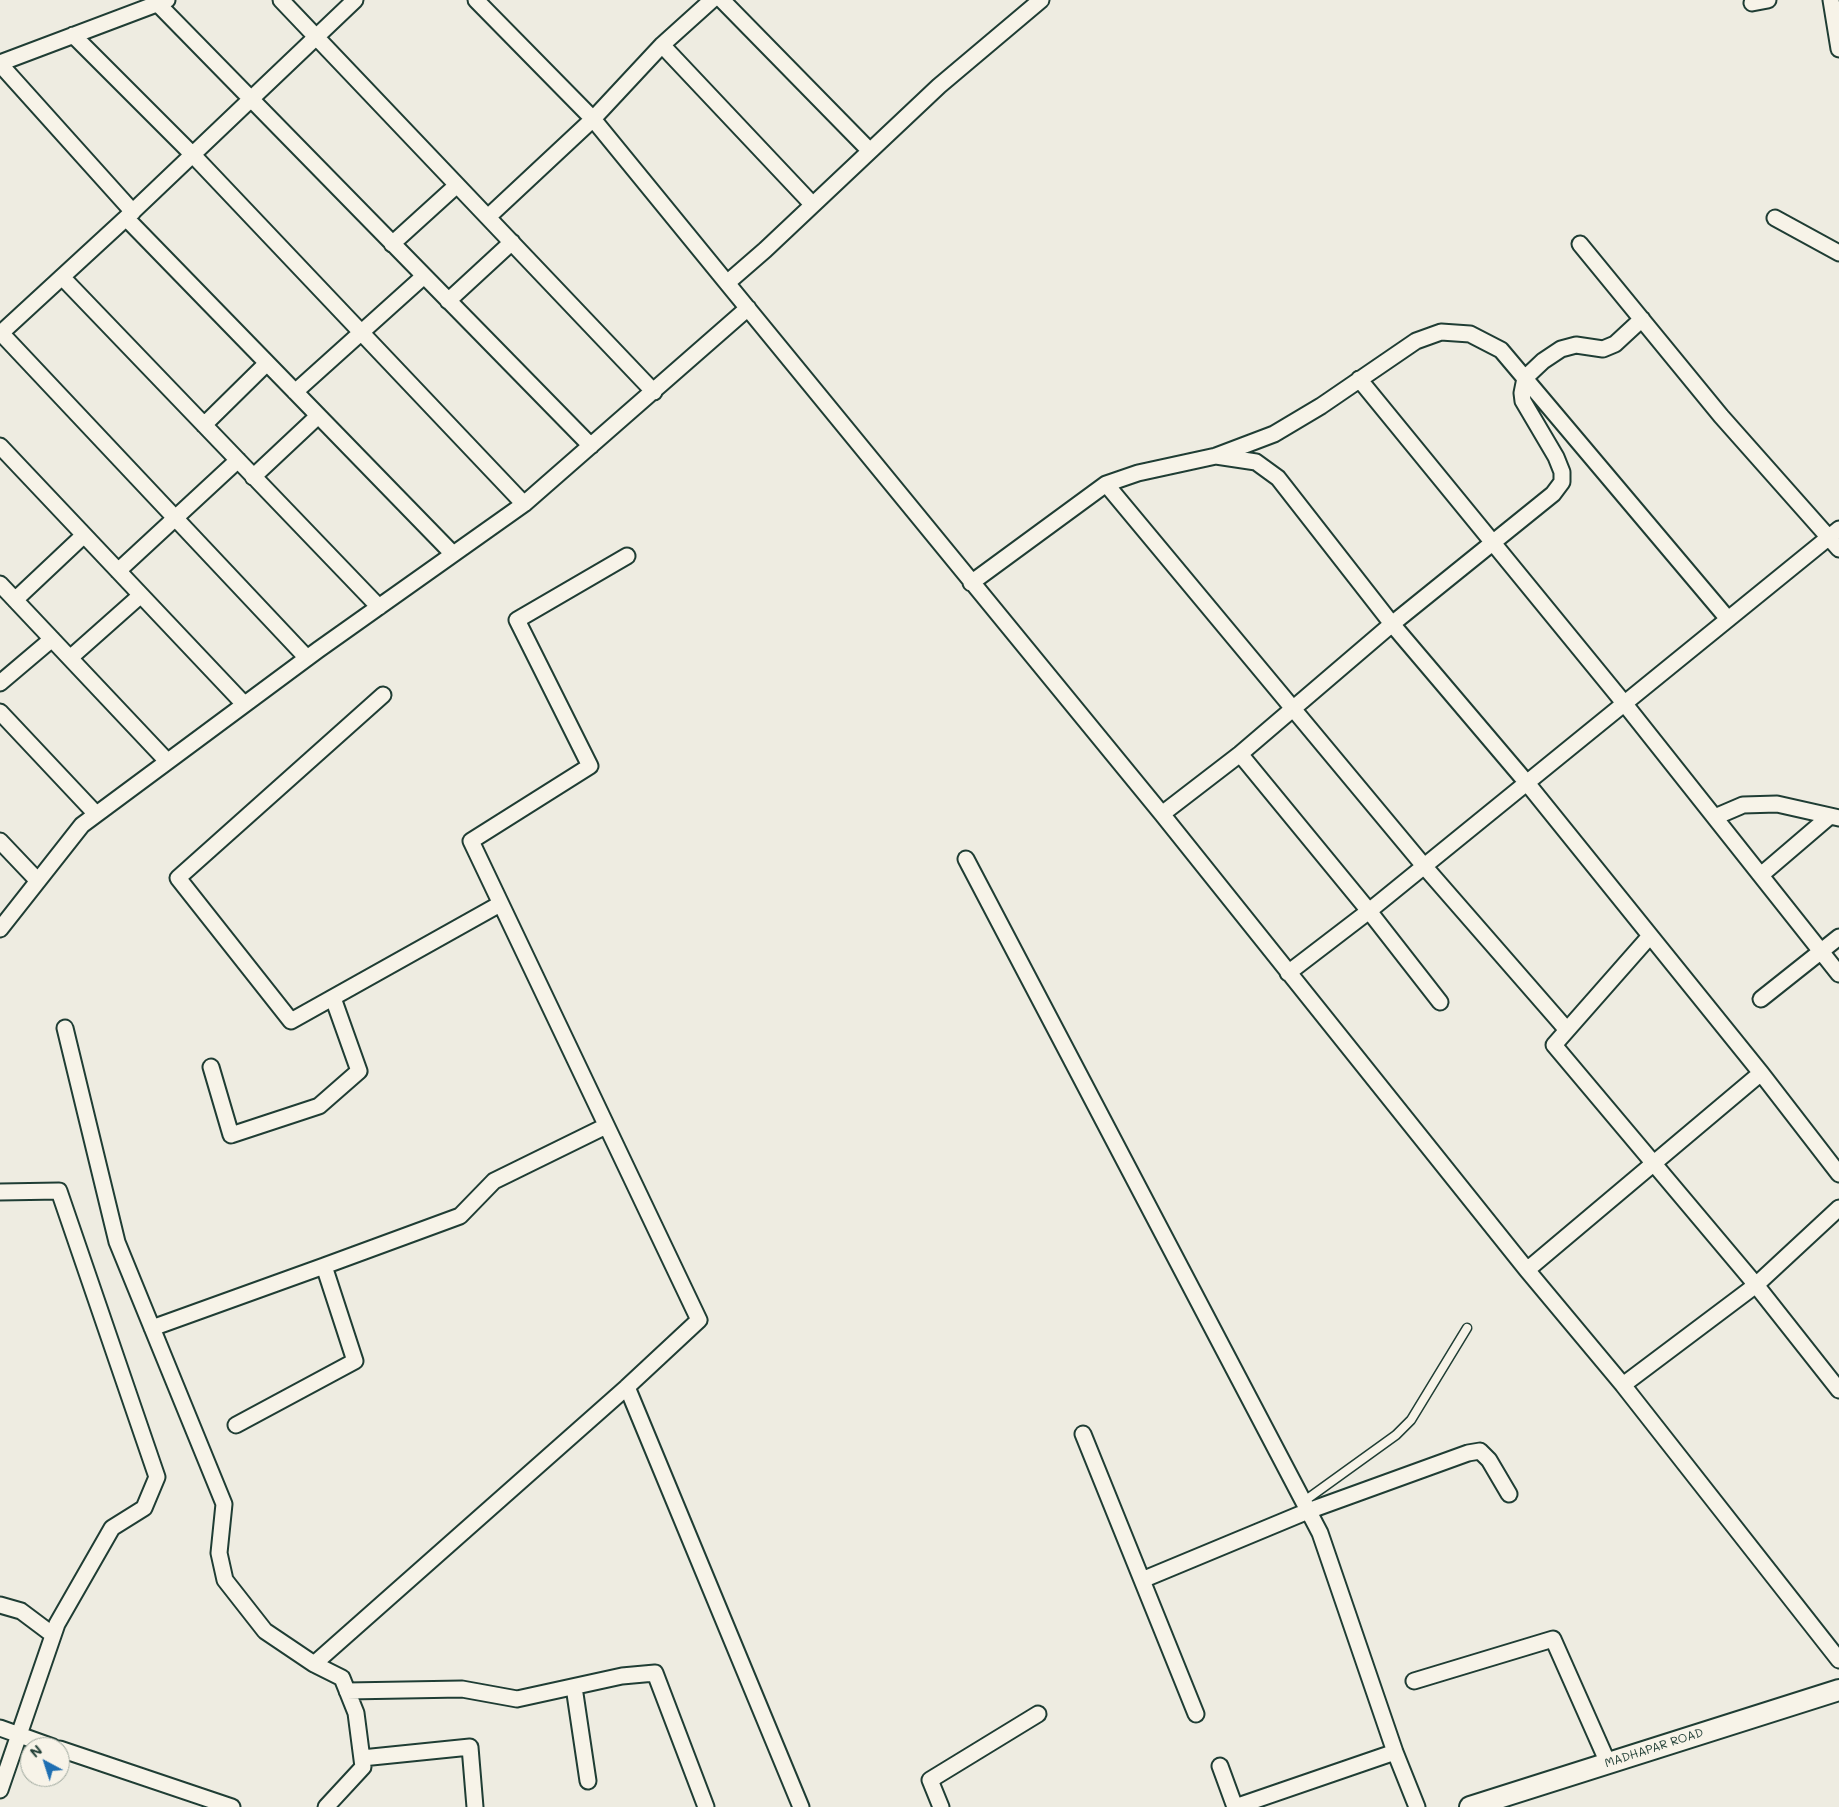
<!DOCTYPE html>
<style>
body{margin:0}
#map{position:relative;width:1839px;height:1807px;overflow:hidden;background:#eeece1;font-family:Mali,sans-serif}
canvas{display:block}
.north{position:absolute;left:20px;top:1737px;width:50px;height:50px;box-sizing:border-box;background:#f7f3e8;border:1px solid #a1aaa0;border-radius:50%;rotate:320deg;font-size:14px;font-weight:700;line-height:20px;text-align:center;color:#1f3d34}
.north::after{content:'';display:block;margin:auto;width:18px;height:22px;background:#1f6fb2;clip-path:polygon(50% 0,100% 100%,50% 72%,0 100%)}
</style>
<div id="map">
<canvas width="1839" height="1807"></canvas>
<div class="north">N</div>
</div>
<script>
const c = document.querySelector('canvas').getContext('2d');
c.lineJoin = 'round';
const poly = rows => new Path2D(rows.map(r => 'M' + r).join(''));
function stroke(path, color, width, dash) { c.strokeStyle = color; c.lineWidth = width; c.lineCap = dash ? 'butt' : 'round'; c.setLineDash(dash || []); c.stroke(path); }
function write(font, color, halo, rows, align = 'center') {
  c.font = font + ' Mali,sans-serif'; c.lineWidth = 4; c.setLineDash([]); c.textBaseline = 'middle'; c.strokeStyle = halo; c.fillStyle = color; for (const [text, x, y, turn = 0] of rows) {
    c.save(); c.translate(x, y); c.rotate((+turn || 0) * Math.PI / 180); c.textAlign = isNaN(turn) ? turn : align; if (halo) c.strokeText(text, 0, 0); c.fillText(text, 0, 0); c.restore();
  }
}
const lane = poly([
 [1303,1502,1396,1435,1411,1420,1467,1328]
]);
const street = poly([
 [281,0,654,392],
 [476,0,593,119,727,283,1162,814,1527,1270,1623,1385,1839,1660],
 [722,0,870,151],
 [1831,0,1839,49],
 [1752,3,1768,0],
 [158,4,591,446],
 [73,35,193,155,524,504],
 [662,45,812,204],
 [0,63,167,0],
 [0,64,133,212],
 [488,217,593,119,662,45,712,0],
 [126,218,453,554],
 [1775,218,1839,253],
 [392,244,457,185],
 [1580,244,1721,416,1839,549],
 [62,277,379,607],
 [727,283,765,250,939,86,1041,0],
 [448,301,512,242],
 [1,333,307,658],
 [0,334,126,218,355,0],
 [1359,379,1624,703,1839,974],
 [295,392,424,276],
 [204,425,267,363],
 [0,446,244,704],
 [1216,456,1256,462,1278,478,1392,624,1527,783,1761,1073,1839,1174],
 [253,477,318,416],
 [1106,484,1424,866,1567,1030],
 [118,571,238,460],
 [971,583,1106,484,1138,473,1216,456,1274,434,1321,406,1416,341,1441,332,1470,334,1501,350,1728,619],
 [0,584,167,761],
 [15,600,84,535],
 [70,658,141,595],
 [0,683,52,639],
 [383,695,178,878,291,1021,500,904],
 [0,712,96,814],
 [1240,754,1369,911,1440,1002],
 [1162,814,1240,754,1392,624,1553,494,1562,482,1562,472,1556,457,1523,401,1522,393,1525,378,1543,361,1561,349,1576,345,1603,349,1615,344,1642,319],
 [1715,817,1743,805,1777,804,1839,818],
 [0,841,38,881],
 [966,859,1320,1533,1395,1752,1417,1807],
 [1761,875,1830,816],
 [0,929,82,825,318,650,524,504,748,308],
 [1650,936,1554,1045,1756,1285,1839,1390],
 [1288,973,1369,911,1839,529],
 [1761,999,1839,937],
 [65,1028,117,1242,224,1504,219,1553,225,1580,265,1631,314,1664,342,1678,356,1713,363,1767,326,1807],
 [211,1067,231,1135,319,1106,359,1071,333,998],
 [0,1192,59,1191,157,1477,144,1508,112,1528,57,1624,0,1790],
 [324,1266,460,1216,494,1181,606,1126],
 [1527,1270,1761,1073],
 [152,1328,324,1266,355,1361,236,1425],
 [1623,1385,1756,1285,1839,1208],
 [627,1387,801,1807],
 [1083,1434,1196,1714],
 [1142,1580,1308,1511,1468,1453,1480,1451,1489,1460,1509,1494],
 [0,1605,21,1611,53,1635],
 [314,1664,627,1387,699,1320,471,841,590,766,517,620,627,556],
 [1414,1681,1553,1639,1608,1763],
 [574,1687,588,1781],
 [347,1691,462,1689,517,1699,622,1676,655,1673,706,1807],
 [0,1728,53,1747],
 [60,1749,232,1807],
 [362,1758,470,1747,475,1807],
 [1220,1766,1235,1807],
 [941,1807,930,1780,1038,1714],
 [1235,1807,1395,1752]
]);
const secondary = poly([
 [1470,1807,1839,1690]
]);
stroke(lane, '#1f3d34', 11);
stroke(street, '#1f3d34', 19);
stroke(secondary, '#1f3d34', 24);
stroke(lane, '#f7f3e8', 8);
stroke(street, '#f7f3e8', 15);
stroke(secondary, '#f7f3e8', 20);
write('12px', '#1f3d34', '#f7f3e8', [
 ["MADHAPAR ROAD",1654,1748,-18]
]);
</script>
